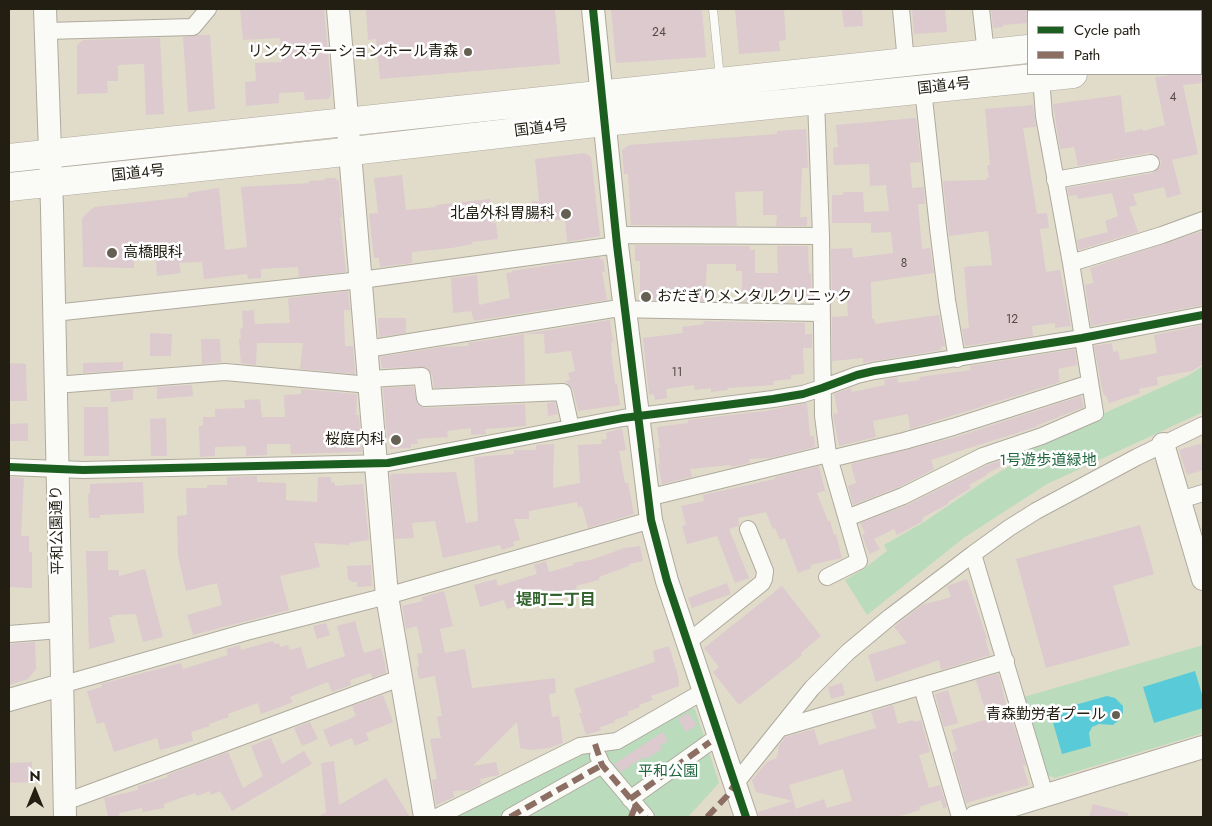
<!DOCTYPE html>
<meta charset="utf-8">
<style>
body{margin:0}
#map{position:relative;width:1212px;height:826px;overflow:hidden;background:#e1dcca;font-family:Jost,sans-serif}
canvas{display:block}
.frame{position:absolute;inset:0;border:10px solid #221e12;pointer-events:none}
.legend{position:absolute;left:1027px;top:10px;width:175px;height:65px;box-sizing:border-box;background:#fff;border:1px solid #a7a5a0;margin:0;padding:6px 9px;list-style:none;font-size:15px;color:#221e12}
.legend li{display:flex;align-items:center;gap:10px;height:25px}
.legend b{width:25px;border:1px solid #a7a5a0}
.north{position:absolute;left:10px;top:766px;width:50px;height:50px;-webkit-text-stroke:4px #fff;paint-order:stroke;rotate:0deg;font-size:14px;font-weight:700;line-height:20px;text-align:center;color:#221e12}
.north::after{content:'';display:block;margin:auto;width:18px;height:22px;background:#221e12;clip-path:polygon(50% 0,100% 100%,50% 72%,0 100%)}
</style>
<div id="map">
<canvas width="1212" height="826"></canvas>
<div class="frame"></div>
<ul class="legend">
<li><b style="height:6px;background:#1b5e20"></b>Cycle path</li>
<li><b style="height:6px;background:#8d6e63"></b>Path</li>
</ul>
<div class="north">N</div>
</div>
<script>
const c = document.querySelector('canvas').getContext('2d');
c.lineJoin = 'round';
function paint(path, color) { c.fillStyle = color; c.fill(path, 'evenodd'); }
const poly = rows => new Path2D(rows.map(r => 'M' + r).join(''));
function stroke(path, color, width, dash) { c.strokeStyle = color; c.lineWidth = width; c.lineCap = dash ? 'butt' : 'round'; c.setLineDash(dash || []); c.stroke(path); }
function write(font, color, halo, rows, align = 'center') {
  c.font = font + ' Jost,"Noto Sans JP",sans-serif'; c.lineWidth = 5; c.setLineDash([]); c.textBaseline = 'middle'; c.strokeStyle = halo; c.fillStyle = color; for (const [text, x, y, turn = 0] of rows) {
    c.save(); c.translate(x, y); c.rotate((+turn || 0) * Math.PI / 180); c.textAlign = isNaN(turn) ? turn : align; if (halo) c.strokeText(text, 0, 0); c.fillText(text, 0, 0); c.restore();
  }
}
paint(poly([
 [1203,366,1203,412,1047,484,965,537,867,615,845,580,862,570,887,551,884,545,924,522,983,482,1028,455,1029,447,1189,375],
 [1203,645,1203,733,1055,778,1047,775,1024,697],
 [686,706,695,709,719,783,688,817,455,817,581,755,628,744]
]), '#bbdbbd');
paint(poly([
 [1195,671,1203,698,1203,708,1154,723,1143,687],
 [1107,696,1115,698,1123,706,1123,713,1119,720,1113,725,1099,724,1092,727,1089,733,1091,746,1062,754,1050,712]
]), '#59cad8');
paint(poly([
 [240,9,324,9,331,86,331,95,328,99,305,100,304,92,279,93,279,103,246,106,245,82,256,81,255,63,282,62,280,38,243,40],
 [366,9,555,9,560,64,380,79,376,39,368,40],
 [611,9,702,9,706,57,616,63],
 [735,9,784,9,786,40,779,41,780,51,739,54],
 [842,9,862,9,863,26,844,27],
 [912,9,945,9,947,32,914,34],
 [991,9,1028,9,1028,23,1003,25,1003,27,993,28],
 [198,35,210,35,215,109,188,112,183,37],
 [160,38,164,114,146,115,144,64,118,65,118,81,107,81,108,93,77,94,77,45,83,40],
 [1181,74,1203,74,1203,83,1183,85,1198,154,1172,160,1181,194,1167,198,1164,187,1133,194,1137,205,1129,207,1138,232,1079,250,1077,240,1108,232,1105,221,1118,216,1112,193,1078,199,1077,195,1069,196,1067,188,1153,173,1160,167,1161,161,1155,154,1149,153,1078,166,1074,147,1060,149,1053,104,1121,95,1125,133,1143,129,1143,131,1165,125,1155,77],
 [1033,105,1036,127,1023,128,1037,214,1047,213,1049,228,1040,229,1043,252,1046,272,1060,270,1071,326,1055,328,1055,323,1032,326,1033,336,965,346,962,329,969,328,964,267,992,265,988,231,949,236,943,181,987,180,986,178,989,177,987,165,990,165,985,109],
 [916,118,921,162,910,163,912,188,924,187,925,204,918,204,922,249,930,248,934,273,871,282,872,319,874,319,875,324,939,315,945,346,941,347,941,350,863,363,863,358,832,361,832,317,848,316,847,298,832,298,831,249,852,248,853,258,893,253,891,232,871,233,871,223,832,223,832,195,843,195,843,192,863,192,864,212,889,211,886,185,870,186,869,164,834,165,833,148,838,147,836,125],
 [806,129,808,168,802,168,800,217,807,217,807,226,776,226,777,215,763,215,763,191,735,192,737,226,631,225,628,174,624,174,622,150,629,145,777,134,777,131],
 [585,153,591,157,600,236,567,242,565,219,534,223,532,201,539,201,535,159],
 [402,175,406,210,436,207,436,205,490,199,493,223,496,223,498,239,472,242,472,244,452,248,412,252,412,263,380,267,379,258,374,258,369,214,378,213,374,178],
 [325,178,335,178,339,181,342,217,340,217,346,272,299,277,298,267,261,269,261,278,248,279,247,274,204,279,202,262,179,263,181,273,157,276,156,260,134,260,134,268,83,267,82,218,94,207,188,197,188,193,219,188,225,250,247,247,241,187,309,183,309,181,325,180],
 [1203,231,1203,305,1091,326,1085,285,1094,283,1090,268],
 [635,245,750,246,750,250,755,250,755,273,778,273,777,246,808,246,809,273,811,273,812,298,756,298,756,302,742,301,742,271,736,271,736,264,707,264,705,301,640,300,640,261,635,261],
 [600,257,600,259,603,259,605,272,602,272,607,300,474,321,471,311,453,313,451,278,477,275,479,305,510,298,506,273,513,272,512,271],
 [348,291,350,310,344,310,345,346,353,346,355,374,300,369,303,343,257,343,256,365,241,363,239,339,241,339,240,329,243,328,242,311,254,310,255,324,290,323,288,298],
 [378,318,406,318,406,333,379,337],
 [610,320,613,342,611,343,612,349,611,350,615,384,617,384,620,405,578,411,573,389,565,381,570,380,568,373,575,371,571,351,545,354,544,334,524,334,525,384,434,388,432,374,426,367,382,368,380,357,441,347,469,346,468,343],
 [703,321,805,323,805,334,812,334,812,348,803,348,804,374,791,375,791,379,773,381,774,385,727,388,728,390,711,392,711,388,695,390,694,385,666,389,667,398,655,400,654,394,649,395,643,338,683,333,682,327,704,324],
 [1203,325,1203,364,1192,371,1157,377,1158,385,1139,389,1140,393,1109,403,1106,395,1104,396,1101,384,1094,346,1112,343,1113,352,1118,351,1120,360,1157,353,1154,335],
 [150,333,172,334,171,356,150,356],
 [201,339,220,339,221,362,202,364],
 [1075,349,1077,365,1058,369,1060,382,910,429,908,414,873,421,876,437,839,446,833,415,833,414,838,413,834,394,851,388,852,392,885,385,884,380,889,379,897,377,898,383,920,380,919,377,971,370,970,366],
 [123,362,123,370,83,373,83,363],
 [9,363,26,364,27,401,9,401],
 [192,385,193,396,157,399,157,387],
 [413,386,417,403,425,408,525,404,526,426,485,429,486,434,471,435,471,428,447,431,448,437,417,439,418,444,411,444,411,448,390,449,390,438,387,438,383,388],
 [133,389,133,400,111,402,110,391],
 [301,389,357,394,356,415,359,415,362,452,291,454,290,444,267,444,267,455,246,456,246,446,215,447,215,456,200,457,199,426,203,426,203,417,215,417,215,409,245,408,244,400,260,399,262,417,285,417,284,395,301,394],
 [1081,396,1084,407,1036,426,1036,427,931,460,934,469,899,487,853,505,848,486,856,483,851,464,956,437],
 [555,402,558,414,548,416,547,403],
 [807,403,810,436,814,436,815,447,770,458,749,459,750,463,731,467,730,465,690,469,692,477,662,484,658,464,660,464,658,448,660,448,657,427,688,423,688,420,765,411],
 [84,407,108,407,109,456,84,456],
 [166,418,167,456,151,456,150,419],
 [28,423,28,441,9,441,9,424],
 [622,428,626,450,619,451,625,483,628,483,634,514,588,528,582,506,578,507,577,502,529,511,529,519,514,519,520,540,513,542,514,546,502,550,500,545,443,558,435,521,412,523,414,538,395,539,390,476,392,474,456,472,466,523,478,521,474,457,514,454,514,450,536,450,536,445,554,444,553,488,580,483,578,445,602,444,601,440,607,439,606,433],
 [1203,443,1203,470,1187,475,1179,450],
 [1026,452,1027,453,986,474,987,475,969,485,971,488,948,502,948,504,922,518,923,521,897,535,894,529,874,539,880,549,869,554,862,535,865,533,860,523,907,505,987,465],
 [819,466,825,491,817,493,828,521,830,521,834,535,836,534,842,558,810,565,811,568,798,573,785,538,780,540,775,528,773,529,766,512,738,518,739,526,729,529,749,578,735,583,717,536,687,544,682,526,686,525,681,506,704,501,703,495,775,479,775,477],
 [257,476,257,482,286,483,286,500,317,502,318,477,331,477,331,482,335,483,335,486,363,484,369,540,349,543,349,545,314,543,320,567,280,576,289,610,193,635,187,615,222,605,217,583,186,591,178,556,177,516,187,515,186,488,207,488,207,485,227,485,227,477],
 [9,477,24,478,21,536,29,536,29,552,32,552,32,588,9,587],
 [143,482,144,513,100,515,100,518,89,518,88,494,90,494,90,484],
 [1140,525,1154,574,1113,586,1130,645,1046,668,1016,559],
 [640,546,643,561,629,564,629,566,599,577,599,580,576,586,577,589,554,594,553,590,525,599,526,603,507,609,504,600,480,607,474,585,496,579,498,586,537,574,534,565,546,561,549,572,574,565,573,563,594,559,624,548],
 [86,551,108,551,108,570,119,570,119,576,145,569,163,637,143,642,136,614,113,615,113,617,109,617,115,642,89,649],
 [371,565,372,586,357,587,357,582,351,582,351,580,348,580,347,566],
 [967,579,987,639,985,639,990,655,941,670,939,660,876,682,868,655,907,643,894,627,922,605,951,597,947,586],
 [727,583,731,594,692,608,688,598],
 [782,586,821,636,801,653,802,655,739,705,713,672,719,667,704,648],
 [444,591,453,626,440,629,445,653,465,649,472,688,555,678,556,693,549,694,552,717,559,716,563,743,549,748,531,750,520,748,517,722,473,766,496,762,499,775,480,779,481,784,470,790,453,791,454,797,436,805,432,780,437,779,430,739,441,738,437,717,442,716,435,676,419,679,417,667,419,667,417,654,423,653,417,626,406,629,402,606,423,601,422,597],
 [355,621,364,653,381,648,385,663,386,673,372,678,371,673,350,680,351,685,332,692,328,682,290,697,293,702,261,714,258,703,228,714,229,717,209,724,210,726,191,732,193,741,160,750,157,738,114,752,104,722,97,724,87,691,102,687,101,684,181,663,183,669,228,655,226,649,240,645,241,650,273,641,275,644,279,643,280,647,288,645,290,650,301,647,307,669,345,656,337,626],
 [326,623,330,635,317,639,313,626],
 [35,642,36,669,28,679,9,685,9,644],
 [669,646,678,676,679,686,651,696,653,700,639,705,640,707,627,712,629,715,614,720,615,722,600,727,601,730,586,735,579,713,582,713,574,689,655,662,653,651],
 [996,674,999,675,1007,709,1009,709,1026,765,1023,766,1029,785,966,803,952,753,957,750,951,730,988,719,976,680],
 [842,683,845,695,831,699,828,687],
 [948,690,958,723,944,727,935,694],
 [383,695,393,722,366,733,369,740,355,746,352,738,330,747,323,730,356,716,352,706],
 [893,705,898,724,913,720,914,722,921,720,930,752,919,755,929,788,940,785,947,807,943,808,941,800,919,807,920,810,897,817,759,817,758,812,793,801,756,792,752,780,767,762,777,758,779,746,785,737,814,729,819,745,876,728,871,712],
 [843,769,852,801,827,808,824,799,796,809,789,785],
 [688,713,697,725,686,732,678,719],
 [310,722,318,739,302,746,294,728],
 [663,732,668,741,660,746,662,749,646,759,644,757,621,772,614,764],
 [271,738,282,764,304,751,312,764,232,811,220,791,211,795,210,791,197,796,195,793,164,804,164,808,143,812,142,808,119,813,120,817,108,817,104,798,138,790,138,786,168,777,167,775,228,752,243,788,263,776,251,746],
 [334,761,339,805,386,778,410,817,318,817,326,812,321,763],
 [32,762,32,782,9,783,9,763],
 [1093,804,1128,813,1128,817,1089,817]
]), '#dccace');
const lane = poly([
 [713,9,720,78]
]);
const street = poly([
 [901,9,906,62],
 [981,9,986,54],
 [1117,9,1118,11],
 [46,31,193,27,208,9],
 [923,89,938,228,947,300,957,359],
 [816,100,821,236,823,416,828,454,859,561,827,577],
 [1055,180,1151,163],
 [616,235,821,236],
 [1071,263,1162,235,1203,220],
 [54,313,361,280,617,245],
 [367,349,613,309,821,313],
 [369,379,422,376,425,398,563,392,571,428],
 [55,385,225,372,370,385],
 [830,459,904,441,953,427,1090,383],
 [9,467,83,470,388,463,623,418,773,399,803,394,822,388,857,375,874,371,1082,338,1203,315],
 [647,498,828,454],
 [1180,500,1203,493],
 [847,518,903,496,983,456,1042,436,1095,413,1071,263,1044,116,1041,77],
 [973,554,1045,795],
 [9,634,60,630],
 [688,642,762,583,764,579,765,571,748,529],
 [61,685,246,632,387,596,651,520],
 [922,687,960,817],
 [781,728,1006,661],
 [598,756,602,765,646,817],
 [735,784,812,688,848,652,890,617,973,554,1009,528,1036,511,1137,457,1203,425],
 [630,799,710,742],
 [65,802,400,678],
 [437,817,580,746,617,741,704,691],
 [510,817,602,765]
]);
const secondary = poly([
 [45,9,52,208,65,817],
 [338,9,387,596,425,817],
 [593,9,617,245,651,520,667,581,746,817],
 [1163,444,1203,579],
 [9,700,61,685],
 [975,817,1203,747]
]);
const highway = poly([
 [1201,32,1203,31],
 [1201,58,1203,58],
 [9,158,1028,49],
 [9,187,326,154,604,122,1073,74]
]);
stroke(lane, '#afaa9d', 9);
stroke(street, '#afaa9d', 18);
stroke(secondary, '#afaa9d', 24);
stroke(highway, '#afaa9d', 29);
stroke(lane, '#fafaf7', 8);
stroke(street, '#fafaf7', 16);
stroke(secondary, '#fafaf7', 22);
stroke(highway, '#fafaf7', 28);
stroke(poly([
 [595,744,602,765,646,817],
 [630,799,710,742],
 [510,817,602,765],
 [631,817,636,805],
 [707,817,727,796,735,784]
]), '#8d6e63', 6, [12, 6]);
stroke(poly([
 [593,9,617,245,651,520,667,581,746,817],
 [9,467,83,470,388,463,623,418,773,399,803,394,822,388,857,375,874,371,1082,338,1203,315]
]), '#1b5e20', 8);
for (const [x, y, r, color] of [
 [468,52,5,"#656052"],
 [566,214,6,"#656052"],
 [112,253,6,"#656052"],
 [646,297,6,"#656052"],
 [396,440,6,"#656052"],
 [1116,715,5,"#656052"]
]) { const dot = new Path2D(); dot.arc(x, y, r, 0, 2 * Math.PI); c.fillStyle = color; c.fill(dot); stroke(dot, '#fff', 2); }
write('12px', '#504941', null, [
 ["24",659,33],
 ["4",1173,98],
 ["8",904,264],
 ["12",1012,320],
 ["11",677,373]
]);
write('15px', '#221e12', '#fff', [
 ["リンクステーションホール青森",458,52],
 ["北畠外科胃腸科",555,214],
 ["高橋眼科",123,253,"left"],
 ["おだぎりメンタルクリニック",657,297,"left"],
 ["桜庭内科",385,440],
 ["青森勤労者プール",1106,715]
], 'right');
write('15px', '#221e12', '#fff', [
 ["国道4号",944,87,-6],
 ["国道4号",541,129,-7],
 ["国道4号",138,174,-6],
 ["平和公園通り",58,530,-91]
]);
write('15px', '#216740', '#fff', [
 ["1号遊歩道緑地",1048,461],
 ["平和公園",668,772]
]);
write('bold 16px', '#32632c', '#fff', [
 ["堤町二丁目",556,601]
]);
</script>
